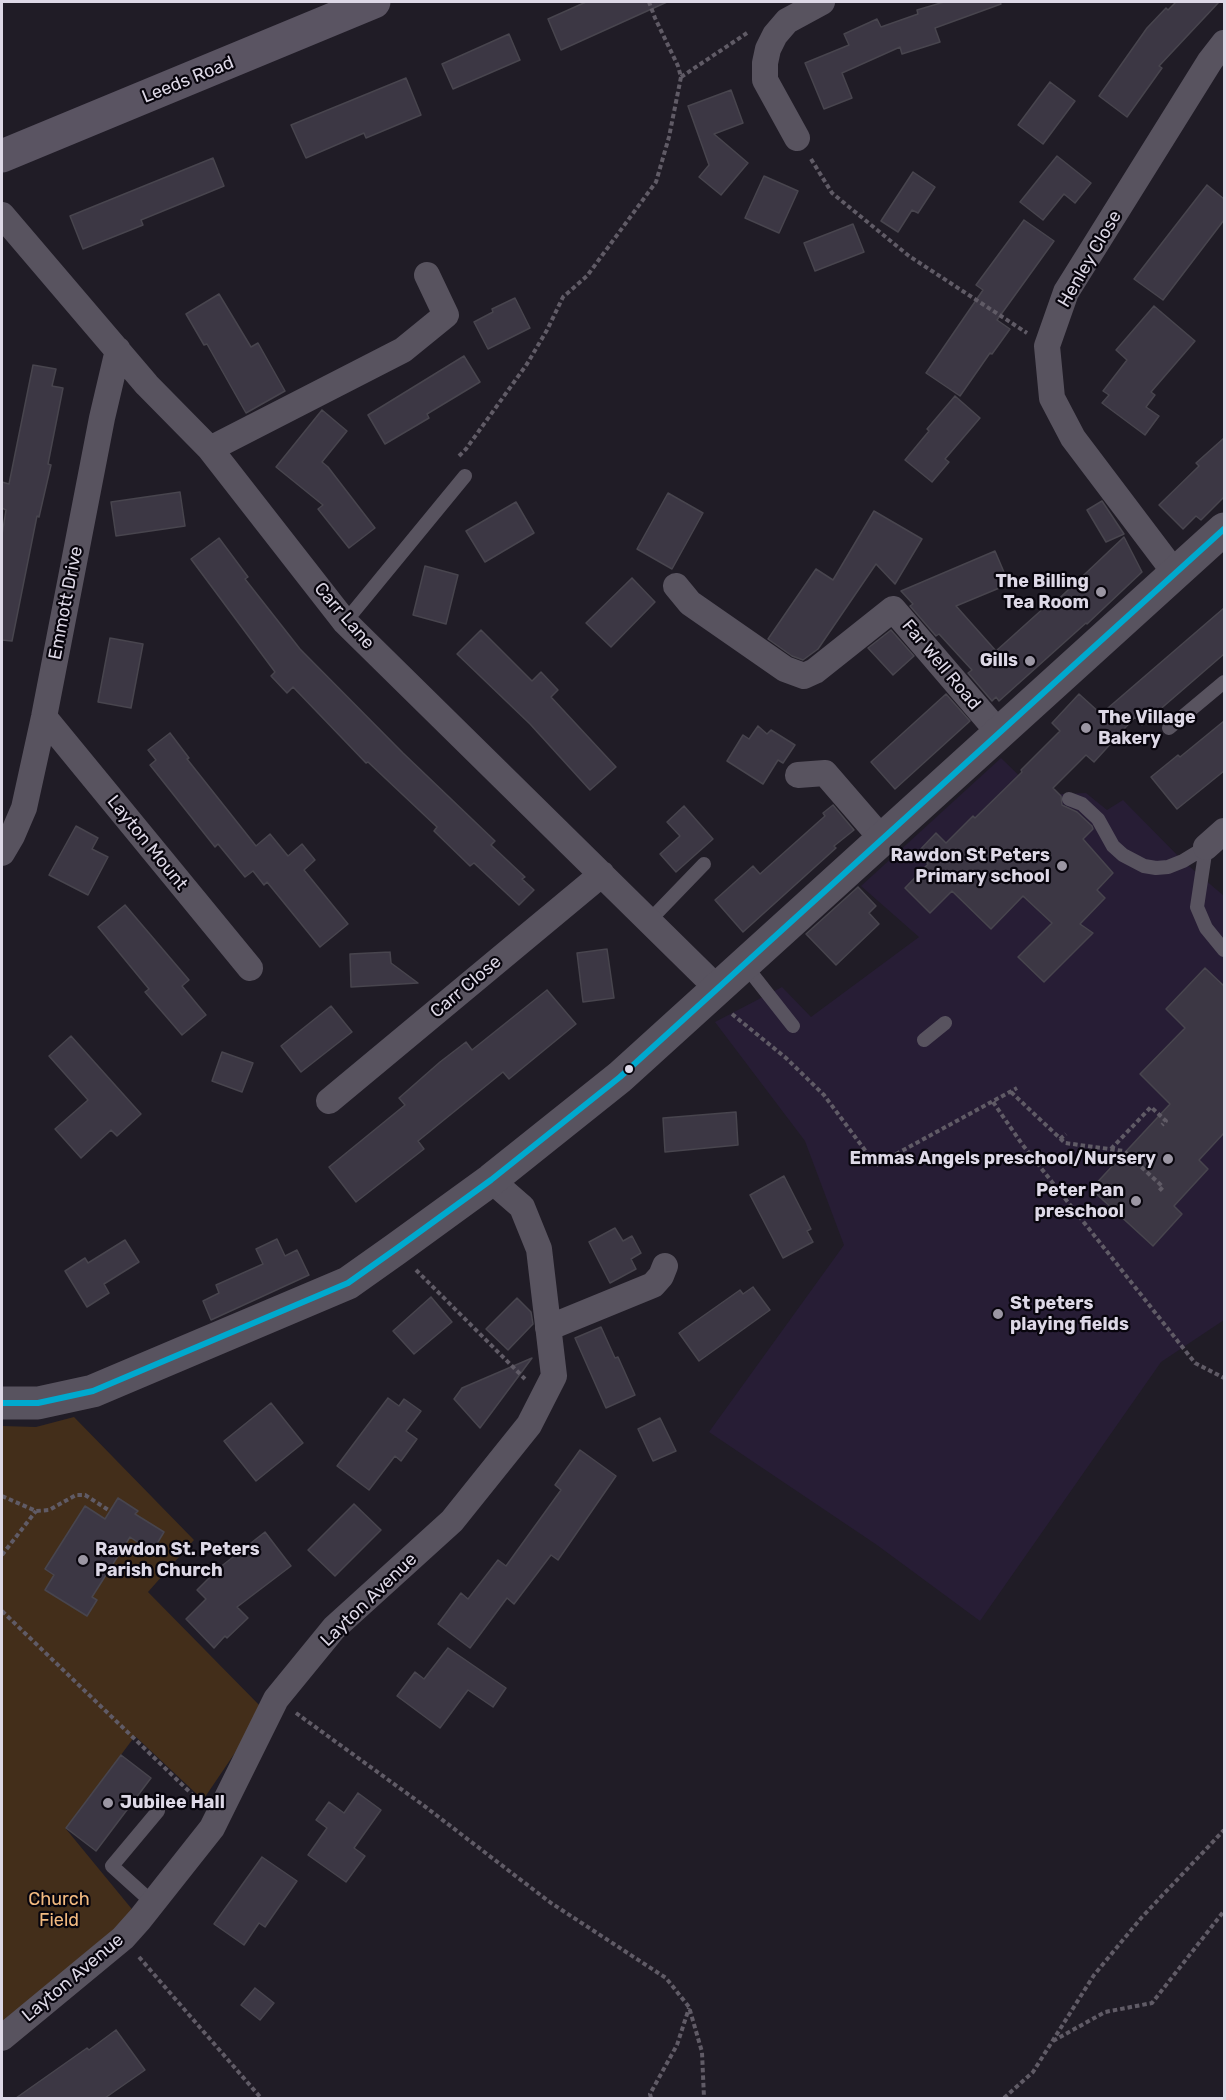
<!DOCTYPE html>
<style>
body{margin:0}
#map{position:relative;width:1226px;height:2100px;overflow:hidden;background:#201c26;font-family:Rubik,sans-serif}
canvas{display:block}
.frame{position:absolute;inset:0;border:3px solid #ddd8e6;pointer-events:none}
</style>
<div id="map">
<canvas width="1226" height="2100"></canvas>
<div class="frame"></div>
</div>
<script>
const c = document.querySelector('canvas').getContext('2d');
c.lineJoin = 'round';
function paint(path, color) { c.fillStyle = color; c.fill(path, 'evenodd'); }
const poly = rows => new Path2D(rows.map(r => 'M' + r).join(''));
function stroke(path, color, width, dash) { c.strokeStyle = color; c.lineWidth = width; c.lineCap = dash ? 'butt' : 'round'; c.setLineDash(dash || []); c.stroke(path); }
function write(font, color, halo, rows, align = 'center') {
  c.font = font + ' Rubik,sans-serif'; c.lineWidth = 4.5; c.setLineDash([]); c.textBaseline = 'middle'; c.strokeStyle = halo; c.fillStyle = color; for (const [text, x, y, turn = 0] of rows) {
    c.save(); c.translate(x, y); c.rotate((+turn || 0) * Math.PI / 180); c.textAlign = isNaN(turn) ? turn : align; if (halo) c.strokeText(text, 0, 0); c.fillText(text, 0, 0); c.restore();
  }
}
paint(poly([
 [1001,758,1039,795,1086,793,1107,810,1123,800,1183,861,1224,896,1224,1320,1161,1362,980,1621,877,1545,709,1432,844,1245,805,1141,715,1022,782,987,811,1017,919,937,861,886]
]), '#271d35');
paint(poly([
 [74,1417,194,1540,148,1592,264,1710,203,1800,135,1736,66,1829,140,1919,2,2038,2,1426,36,1427]
]), '#432e1a');
const building = poly([
 [586,2,667,2,561,50,548,19,586,2],
 [944,2,1000,2,1001,4,935,28,940,42,902,54,900,47,842,73,852,98,824,109,805,63,849,45,844,34,877,19,881,27,918,14,917,10,944,2],
 [1176,2,1219,2,1159,66,1162,68,1127,117,1099,96,1147,28,1166,8,1168,10,1176,2],
 [509,34,520,60,453,89,442,64,509,34],
 [406,78,421,115,366,138,364,133,306,158,291,125,406,78],
 [1050,82,1075,101,1043,144,1018,125,1050,82],
 [731,90,743,123,714,134,748,163,721,195,699,177,709,165,688,106,731,90],
 [1057,156,1091,183,1075,203,1064,194,1043,220,1020,202,1057,156],
 [213,158,224,186,141,220,143,225,83,249,70,216,213,158],
 [913,172,935,187,918,213,912,210,898,232,881,221,913,172],
 [764,176,798,191,779,233,745,218,764,176],
 [1207,185,1224,199,1224,220,1163,300,1134,279,1207,185],
 [1024,220,1054,241,997,320,1010,329,992,354,990,353,960,396,926,373,983,290,976,285,1024,220],
 [853,224,864,252,815,271,804,243,853,224],
 [219,294,251,347,258,343,285,391,246,413,207,344,204,345,186,314,219,294],
 [515,298,530,328,488,349,474,322,493,312,492,309,515,298],
 [1154,306,1195,341,1151,392,1155,395,1146,407,1159,416,1145,435,1102,403,1109,395,1103,391,1127,360,1116,350,1154,306],
 [464,356,480,382,427,414,429,418,385,444,368,415,464,356],
 [33,365,56,369,52,386,63,388,48,464,51,465,39,517,37,516,12,641,2,640,2,535,6,510,2,508,2,482,9,484,33,365],
 [955,396,980,418,945,459,949,462,932,482,905,460,929,431,927,429,955,396],
 [322,410,347,431,322,462,328,467,375,528,349,548,318,509,323,505,276,467,322,410],
 [1224,438,1224,497,1201,520,1196,516,1183,529,1159,505,1199,466,1196,463,1224,438],
 [180,492,185,526,116,536,111,502,180,492],
 [668,493,703,513,672,569,637,549,668,493],
 [1102,501,1124,534,1106,542,1087,510,1102,501],
 [516,502,534,533,485,562,466,531,516,502],
 [874,511,922,539,895,584,876,564,818,649,803,660,792,656,768,639,816,569,833,580,874,511],
 [1124,537,1142,572,1087,624,1086,623,999,701,996,697,992,701,968,673,972,670,939,634,936,636,910,606,913,604,901,591,995,551,1009,584,956,606,996,651,1046,606,1048,609,1124,537],
 [219,538,248,577,245,579,300,649,403,753,495,841,491,845,525,877,522,879,534,890,519,905,474,863,470,866,434,831,437,827,368,762,366,763,293,687,287,693,271,676,275,672,191,559,219,538],
 [425,566,458,575,446,624,413,615,425,566],
 [632,578,655,602,611,647,586,623,632,578],
 [1224,608,1224,654,1142,725,1135,717,1094,762,1086,755,1053,788,1061,796,1062,805,1077,812,1092,826,1093,829,1083,839,1113,873,1097,890,1105,898,1080,924,1093,933,1044,982,1018,957,1052,923,1023,896,991,929,952,891,930,913,905,888,928,864,917,853,936,833,946,843,973,816,975,818,1022,772,1021,770,1060,731,1052,723,1079,694,1101,714,1224,608],
 [481,630,532,681,541,672,558,690,551,697,616,767,590,790,530,724,457,654,481,630],
 [891,630,914,656,893,675,868,648,891,630],
 [110,638,143,644,131,708,98,702,110,638],
 [946,694,970,721,895,789,871,762,946,694],
 [1224,721,1224,771,1177,809,1151,777,1178,755,1180,757,1224,721],
 [758,726,767,734,771,730,795,745,783,763,778,760,763,784,727,761,743,735,749,739,758,726],
 [170,733,189,758,187,759,256,846,270,834,288,856,302,844,315,860,304,870,348,924,320,947,267,882,264,885,253,871,245,877,218,844,215,847,150,765,156,760,148,750,170,733],
 [833,805,854,830,834,846,836,848,743,932,715,900,753,866,760,874,825,816,823,813,833,805],
 [684,806,713,839,676,872,660,854,680,836,667,822,684,806],
 [76,826,98,838,92,849,108,857,88,895,49,875,76,826],
 [858,887,876,906,869,913,879,924,836,965,806,934,858,887],
 [125,905,189,980,182,986,206,1015,182,1035,145,992,149,989,98,927,125,905],
 [607,949,614,998,583,1002,577,953,607,949],
 [390,952,391,963,418,983,351,987,350,954,390,952],
 [1205,968,1224,986,1224,1133,1199,1160,1208,1169,1174,1206,1182,1214,1153,1246,1091,1189,1170,1104,1140,1074,1185,1028,1166,1009,1205,968],
 [547,990,576,1024,509,1079,503,1072,418,1141,424,1149,356,1202,329,1167,405,1105,399,1098,440,1062,466,1042,472,1050,547,990],
 [331,1006,352,1032,301,1072,281,1046,331,1006],
 [71,1036,141,1114,117,1136,111,1130,81,1158,55,1129,88,1100,49,1056,71,1036],
 [222,1052,253,1063,242,1092,212,1081,222,1052],
 [736,1112,738,1145,665,1152,663,1118,736,1112],
 [784,1176,811,1229,807,1231,813,1242,783,1258,750,1195,784,1176],
 [615,1228,623,1241,632,1236,641,1253,631,1259,636,1269,610,1283,589,1242,615,1228],
 [277,1239,285,1256,297,1250,309,1275,211,1320,203,1301,219,1293,216,1285,263,1264,256,1249,277,1239],
 [125,1240,139,1262,104,1284,109,1293,87,1307,65,1271,85,1258,88,1263,125,1240],
 [753,1287,770,1310,699,1361,679,1333,740,1290,743,1294,753,1287],
 [431,1297,452,1322,414,1354,393,1331,431,1297],
 [517,1298,531,1312,533,1324,508,1350,486,1329,517,1298],
 [601,1327,615,1358,618,1357,635,1395,606,1408,575,1338,601,1327],
 [532,1358,480,1428,454,1399,462,1388,532,1358],
 [388,1398,399,1406,404,1399,421,1411,406,1431,417,1439,401,1461,395,1456,369,1490,337,1466,388,1398],
 [271,1403,303,1443,256,1481,224,1441,271,1403],
 [660,1418,676,1451,653,1461,638,1429,660,1418],
 [580,1450,616,1476,558,1560,551,1555,514,1604,507,1598,470,1648,438,1624,461,1593,468,1599,498,1560,506,1566,561,1490,555,1485,580,1450],
 [118,1498,138,1511,135,1514,164,1532,152,1552,130,1537,92,1597,97,1600,87,1616,45,1590,54,1575,45,1569,85,1506,105,1519,118,1498],
 [354,1504,381,1530,335,1576,308,1550,354,1504],
 [265,1532,291,1566,237,1607,248,1618,227,1638,225,1636,214,1648,186,1619,206,1599,197,1590,219,1568,265,1532],
 [448,1648,506,1688,493,1707,468,1690,440,1728,397,1696,415,1672,424,1679,448,1648],
 [121,1755,151,1778,96,1851,66,1828,121,1755],
 [358,1793,381,1810,354,1848,365,1856,346,1882,308,1855,327,1828,316,1820,329,1802,344,1813,358,1793],
 [262,1857,297,1881,265,1927,259,1923,244,1945,214,1924,262,1857],
 [255,1988,274,2003,260,2020,241,2005,255,1988],
 [116,2030,145,2070,105,2098,16,2098,87,2048,89,2050,116,2030]
]);
paint(building, '#3c3744');
stroke(building, '#48454e', 1.5);
stroke(poly([
 [681,77,747,33],
 [811,159,832,193,909,256,1027,333],
 [459,456,466,449,527,364,547,330,563,297,587,276,656,182,669,137,681,77,678,66,655,18,649,2],
 [732,1014,786,1058,824,1095,876,1165,1017,1088],
 [1011,1092,1065,1143,1124,1151,1163,1187,1158,1192],
 [993,1102,1022,1144,1195,1363,1224,1378],
 [1060,1139,1066,1134],
 [1111,1149,1151,1107,1166,1121,1162,1125],
 [416,1270,525,1379],
 [2,1496,36,1511,49,1510,76,1495,85,1495,110,1511],
 [2,1555,36,1511],
 [2,1611,198,1800],
 [296,1713,423,1805,551,1903,666,1978,689,2007,702,2052,704,2098],
 [139,1957,261,2098],
 [1053,2041,1105,2012,1152,2003,1224,1911],
 [651,2098,650,2094,677,2045,689,2008],
 [1004,2098,1033,2072,1094,1975,1142,1917,1224,1830]
]), '#605b66', 4, [4.5, 3]);
stroke(poly([
 [345,622,465,476],
 [1169,728,1224,682],
 [1069,799,1082,804,1098,819,1113,846,1123,855,1144,866,1156,868,1168,867,1183,861,1206,847],
 [1206,847,1197,907,1206,928,1224,950],
 [648,922,704,864],
 [745,965,793,1026],
 [924,1040,945,1023],
 [153,1903,112,1866,158,1811]
]), '#58535f', 14);
stroke(poly([
 [797,138,765,80,765,63,768,49,775,35,787,21,822,2],
 [2,215,147,385,210,449,345,622,718,989],
 [210,449,403,350,446,315,427,275],
 [1175,573,1073,438,1052,398,1047,346,1066,292,1210,61,1224,43],
 [676,586,690,603,785,669,804,676,815,671,893,609,1000,734],
 [44,717,250,968],
 [798,775,825,773,883,840],
 [1206,847,1224,831],
 [2,853,12,836,24,808,44,717,102,418,118,350],
 [329,1101,602,874],
 [548,1328,653,1285,661,1276,665,1266],
 [2,2038,123,1938,140,1919,212,1828,276,1699,334,1628,452,1521,529,1425,554,1376,539,1249,522,1207,491,1180]
]), '#58535f', 26);
stroke(poly([
 [2,1403,38,1403,93,1391,348,1283,396,1249,491,1180,620,1077,1224,529]
]), '#58535f', 33);
stroke(poly([
 [2,156,374,2]
]), '#5a5462', 33);
stroke(poly([
 [2,1403,38,1403,93,1391,348,1283,396,1249,491,1180,620,1077,1224,529]
]), '#00a9ce', 6);
for (const [x, y, r, color] of [
 [1101,592,6,"#9b96a3"],
 [1030,661,6,"#9b96a3"],
 [1086,728,6,"#9b96a3"],
 [1062,866,6,"#9b96a3"],
 [629,1069,5,"#ddd8e6"],
 [1168,1159,6,"#9b96a3"],
 [1136,1201,6,"#9b96a3"],
 [998,1314,6,"#9b96a3"],
 [83,1560,6,"#9b96a3"],
 [108,1803,6,"#9b96a3"]
]) { const dot = new Path2D(); dot.arc(x, y, r, 0, 2 * Math.PI); c.fillStyle = color; c.fill(dot); stroke(dot, '#08050d', 2); }
write('18px', '#ddd8e6', '#08050d', [
 ["Leeds Road",188,80,-22],
 ["Henley Close",1090,259,-60],
 ["Emmott Drive",66,603,-79],
 ["Carr Lane",344,616,49],
 ["Far Well Road",941,665,50],
 ["Layton Mount",147,843,51],
 ["Carr Close",466,987,-40],
 ["Layton Avenue",369,1600,-44],
 ["Layton Avenue",73,1978,-40]
]);
write('bold 18px', '#ddd8e6', '#08050d', [
 ["The Billing",1089,582],
 ["Tea Room",1089,603],
 ["Gills",1018,661],
 ["The Village",1098,718,"left"],
 ["Bakery",1098,739,"left"],
 ["Rawdon St Peters",1050,856],
 ["Primary school",1050,877],
 ["Emmas Angels preschool/Nursery",1156,1159],
 ["Peter Pan",1124,1191],
 ["preschool",1124,1212],
 ["St peters",1010,1304,"left"],
 ["playing fields",1010,1325,"left"],
 ["Rawdon St. Peters",95,1550,"left"],
 ["Parish Church",95,1571,"left"],
 ["Jubilee Hall",120,1803,"left"]
], 'right');
write('18px', '#f3ba80', '#08050d', [
 ["Church",59,1900],
 ["Field",59,1921]
]);
</script>
